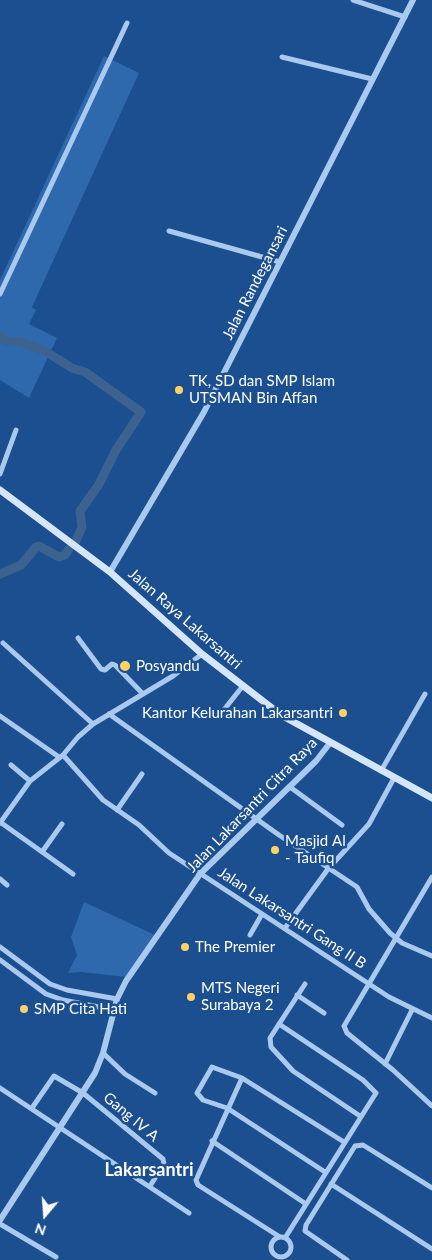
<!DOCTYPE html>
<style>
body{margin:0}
#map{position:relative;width:432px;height:1260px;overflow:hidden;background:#1b4f8f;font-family:Lato,sans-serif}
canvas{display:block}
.north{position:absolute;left:20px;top:1190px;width:50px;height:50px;-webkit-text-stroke:4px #1b4f8f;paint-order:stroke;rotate:198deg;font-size:14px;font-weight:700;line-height:20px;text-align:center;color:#fff}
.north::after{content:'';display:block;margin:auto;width:18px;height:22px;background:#fff;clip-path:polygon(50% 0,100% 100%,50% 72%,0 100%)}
</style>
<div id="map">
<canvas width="432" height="1260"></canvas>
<div class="north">N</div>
</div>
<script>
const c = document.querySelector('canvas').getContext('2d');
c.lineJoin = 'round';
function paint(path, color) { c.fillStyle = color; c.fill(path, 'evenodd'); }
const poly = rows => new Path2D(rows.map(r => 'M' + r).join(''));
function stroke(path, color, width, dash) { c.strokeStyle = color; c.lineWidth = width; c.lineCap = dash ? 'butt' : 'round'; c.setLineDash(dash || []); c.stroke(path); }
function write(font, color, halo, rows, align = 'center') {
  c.font = font + ' Lato,sans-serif'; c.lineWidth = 5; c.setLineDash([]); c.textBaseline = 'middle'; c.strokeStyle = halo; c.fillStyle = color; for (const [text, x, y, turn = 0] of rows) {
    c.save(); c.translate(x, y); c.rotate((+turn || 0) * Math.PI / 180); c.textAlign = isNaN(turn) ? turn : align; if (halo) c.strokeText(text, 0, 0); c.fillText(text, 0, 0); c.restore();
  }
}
paint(poly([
 [104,56,139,73,32,307,36,310,29,324,57,338,29,398,0,380,0,280],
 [84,902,155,935,126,977,81,972,68,973,77,955,71,937]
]), '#2e69ad');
stroke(poly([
 [0,336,6,341,20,342,43,350,72,368,85,372,141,412,116,450,98,486,80,511,82,527,74,545],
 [0,574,21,565,36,547,39,546,59,557,65,555,69,549]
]), '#3c6290', 9);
stroke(poly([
 [353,0,405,17],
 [282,57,372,79],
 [169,231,280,262],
 [0,294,127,23],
 [0,474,16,430],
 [78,638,101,669,105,670,112,664,115,665,143,694],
 [3,643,93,724],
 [109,714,279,835,357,887,369,909,390,933,402,943,432,956],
 [0,716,59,757],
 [219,716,242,687],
 [63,755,103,800,139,825,169,853,389,997,432,1018],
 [11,765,30,781],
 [381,771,425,694],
 [290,787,342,825],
 [117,810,142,774],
 [0,822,73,874],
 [0,823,30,781,63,755,78,737,93,724,173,676,202,654],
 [42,852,62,824],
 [432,877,344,1026,347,1033,393,1070,432,1106],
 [0,879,7,885],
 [285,928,328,869,369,824,394,778],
 [250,935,262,914],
 [0,947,50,984,67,990,117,999],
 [0,960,46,994,63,1000,114,1010],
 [305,984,270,1038,271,1047,293,1071,360,1116],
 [297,995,324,1013],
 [279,1024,363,1080,376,1093,285,1238],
 [103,1053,125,1074,155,1093],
 [385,1064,412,1010],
 [242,1078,212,1067,197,1093,203,1100,227,1108,325,1172],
 [0,1088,189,1213],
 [32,1108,54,1076,83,1093,163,1159,164,1164,150,1186],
 [212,1141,306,1204],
 [331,1184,432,1249],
 [0,1224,56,1257],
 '271 1247a10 10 0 1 1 20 0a10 10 0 1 1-20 0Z',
 [280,1237,198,1185,196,1180,242,1078,344,1142],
 [347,1260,305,1231,306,1225,355,1146,363,1145,432,1188]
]), '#a9c9ee', 5);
stroke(poly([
 [110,572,204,412,413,0],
 [0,1220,95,1073,103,1053,117,999,126,981,200,874,316,761,330,743]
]), '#a9c9ee', 6);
stroke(poly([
 [0,490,110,572,202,654,281,715,432,798]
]), '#d6e6fa', 7);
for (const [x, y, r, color] of [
 [179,390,5,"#ffd166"],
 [125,666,6,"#ffd166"],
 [343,713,5,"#ffd166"],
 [275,850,5,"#ffd166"],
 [185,947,5,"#ffd166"],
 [191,997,5,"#ffd166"],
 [24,1009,5,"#ffd166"]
]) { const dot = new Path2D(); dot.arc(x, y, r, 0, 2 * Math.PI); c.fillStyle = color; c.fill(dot); stroke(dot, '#1b4f8f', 2); }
write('15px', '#fff', '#1b4f8f', [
 ["Jalan Randegansari",255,283,-63],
 ["Jalan Raya Lakarsantri",185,619,41],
 ["Jalan Lakarsantri Citra Raya",252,805,-46],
 ["Jalan Lakarsantri Gang II B",292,918,33],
 ["Gang IV A",131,1117,40]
]);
write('15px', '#fff', '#1b4f8f', [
 ["TK, SD dan SMP Islam",189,381],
 ["UTSMAN Bin Affan",189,398],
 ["Posyandu",136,666],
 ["Kantor Kelurahan Lakarsantri",333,713,"right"],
 ["Masjid Al",285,841],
 ["- Taufiq",285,858],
 ["The Premier",195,947],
 ["MTS Negeri",201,988],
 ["Surabaya 2",201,1005],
 ["SMP Cita Hati",34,1009]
], 'left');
write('bold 18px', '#fff', '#1b4f8f', [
 ["Lakarsantri",149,1170]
]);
</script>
